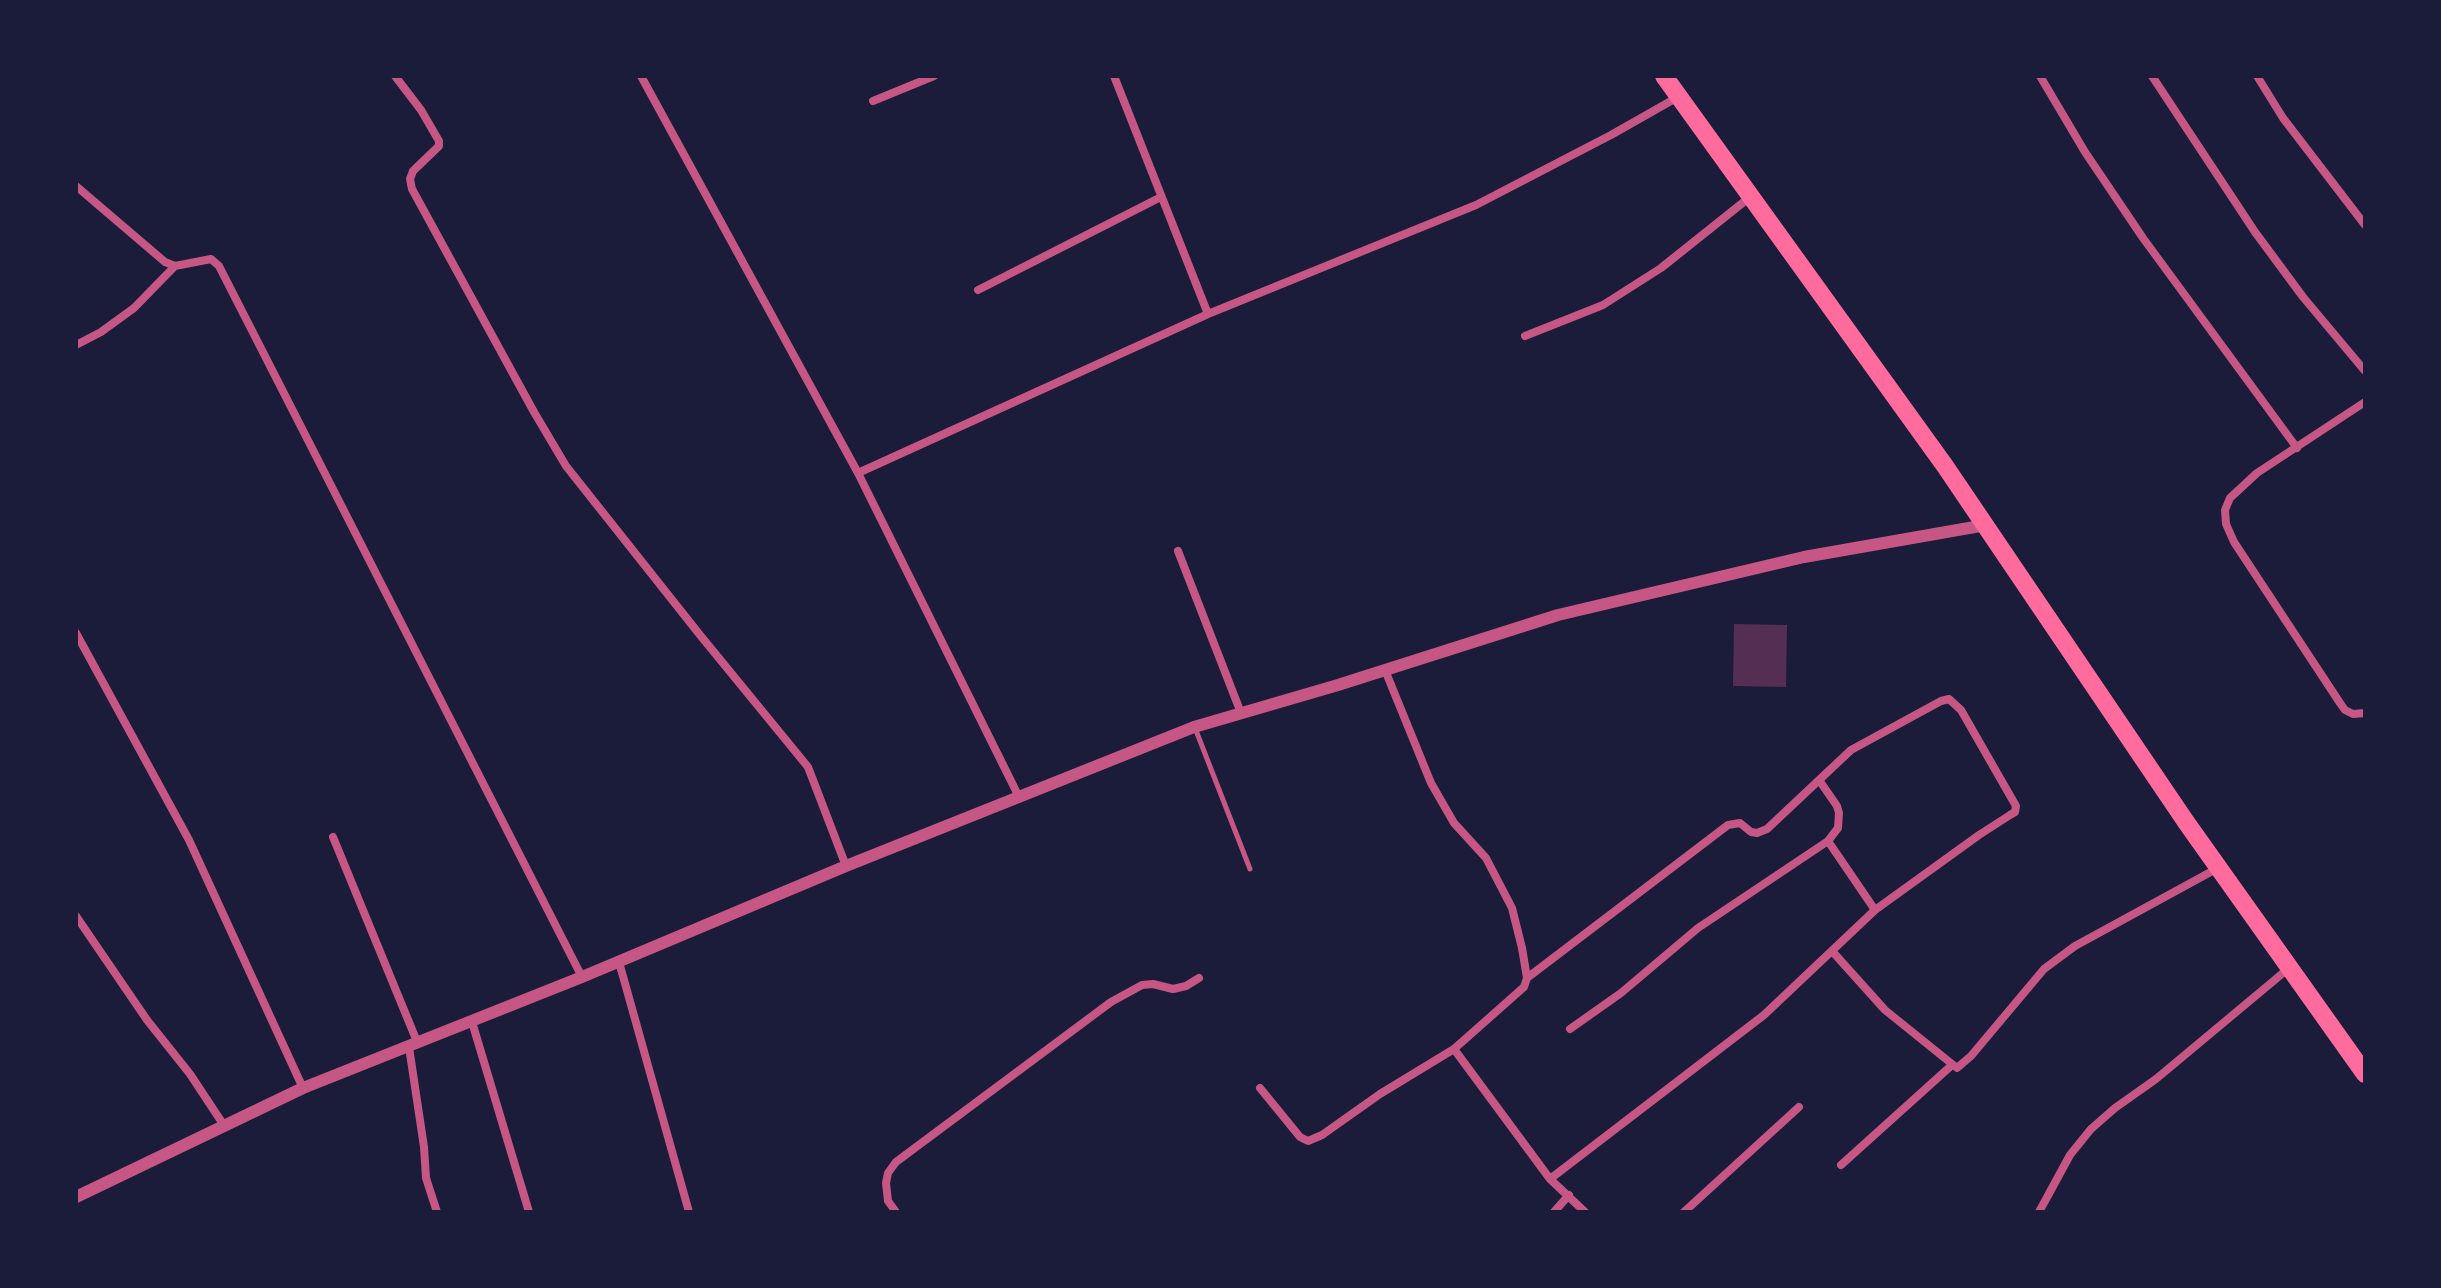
<!DOCTYPE html>
<style>
body{margin:0}
#map{position:relative;width:2441px;height:1288px;overflow:hidden;background:#1b1b3a;font-family:"DM Sans",sans-serif}
canvas{display:block}
.frame{position:absolute;inset:0;border:78px solid #1b1b3a;pointer-events:none}
</style>
<div id="map">
<canvas width="2441" height="1288"></canvas>
<div class="frame"></div>
</div>
<script>
const c = document.querySelector('canvas').getContext('2d');
c.lineJoin = 'round';
function paint(path, color) { c.fillStyle = color; c.fill(path, 'evenodd'); }
const poly = rows => new Path2D(rows.map(r => 'M' + r).join(''));
function stroke(path, color, width, dash) { c.strokeStyle = color; c.lineWidth = width; c.lineCap = dash ? 'butt' : 'round'; c.setLineDash(dash || []); c.stroke(path); }
paint(poly([
 [1734,624,1787,625,1786,687,1733,686]
]), '#542f53');
stroke(poly([
 [1195,728,1250,869]
]), '#c65784', 5);
stroke(poly([
 [395,76,421,110,439,141,439,146,413,171,410,179,412,189,534,412,566,466,700,635,808,767,846,866],
 [641,76,858,473,1019,797],
 [1114,76,1208,314],
 [2040,76,2085,152,2143,238,2297,448],
 [2152,76,2255,232,2303,297,2365,371],
 [2257,76,2283,118,2365,225],
 [873,101,934,76],
 [76,186,165,262,175,266,211,259,219,266,582,977],
 [978,290,1161,197],
 [1525,336,1603,305,1661,268,1750,197],
 [76,345,101,332,134,308,175,266],
 [2365,402,2257,473,2230,498,2225,510,2226,524,2234,542,2340,703,2345,710,2353,714,2365,713],
 [858,473,1208,314,1476,205,1611,135,1678,97],
 [1178,551,1241,713],
 [76,633,189,840,303,1088],
 [1385,670,1431,783,1454,823,1486,858,1512,908,1522,948,1527,978,1524,987,1454,1049,1550,1179,1585,1212],
 [333,837,418,1044],
 [1828,841,1875,910],
 [76,916,147,1020,190,1074,223,1124],
 [1832,951,1885,1010,1957,1068,1971,1056,2044,969,2075,946,2218,868],
 [619,962,689,1212],
 [1527,978,1728,825,1740,823,1751,832,1757,833,1767,829,1851,750,1941,701,1949,699,1961,710,2016,806,2015,812,2010,815,1979,835,1875,910,1764,1015,1550,1179],
 [472,1022,529,1212],
 [1570,1029,1621,993,1698,928,1828,841,1838,828,1839,813,1837,806,1819,780],
 [409,1047,424,1147,426,1178,437,1212],
 [1260,1088,1300,1137,1308,1141,1322,1135,1380,1094,1454,1049],
 [1841,1165,1952,1065],
 [896,1212,888,1201,886,1183,888,1173,896,1162,1111,1002,1142,985,1153,984,1173,989,1186,986,1199,978],
 [1554,1212,1569,1195],
 [1684,1212,1799,1107],
 [2039,1212,2070,1155,2091,1129,2115,1108,2156,1079,2289,968]
]), '#c65784', 8);
stroke(poly([
 [76,1197,303,1088,582,977,846,866,1194,727,1338,685,1558,615,1804,557,1986,525]
]), '#c65784', 12);
stroke(poly([
 [1664,76,1945,466,2186,822,2365,1074]
]), '#ff6b9d', 18);
</script>
